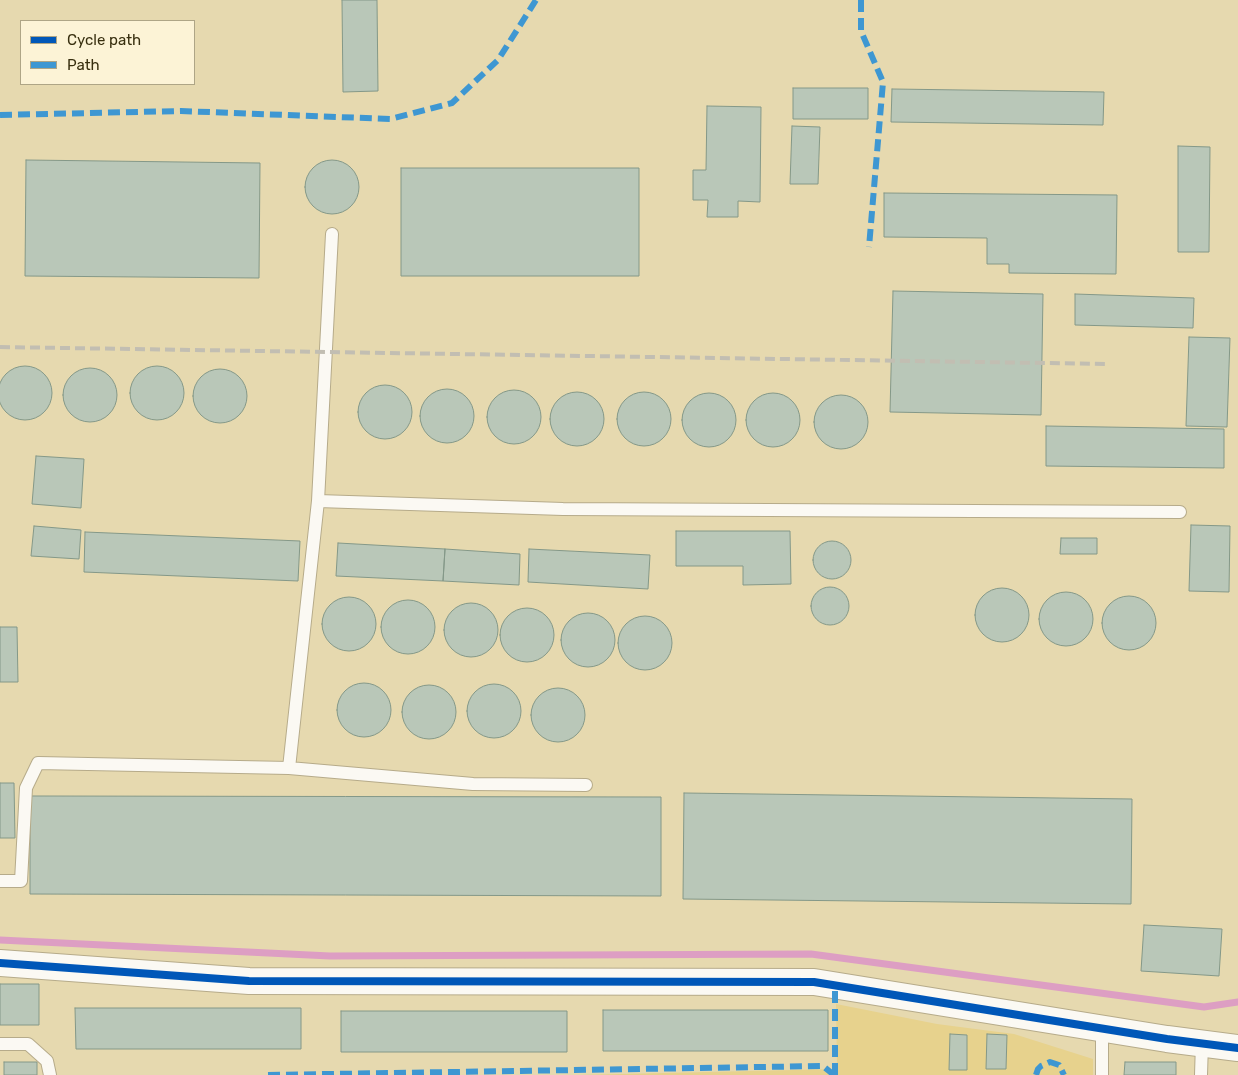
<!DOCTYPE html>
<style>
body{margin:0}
#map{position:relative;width:1238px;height:1075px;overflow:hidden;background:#e6d9af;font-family:Rubik,sans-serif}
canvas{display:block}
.legend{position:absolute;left:20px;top:20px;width:175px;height:65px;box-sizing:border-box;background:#fcf3d6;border:1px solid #aea586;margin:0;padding:6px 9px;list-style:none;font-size:15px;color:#382f0f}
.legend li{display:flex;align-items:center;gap:10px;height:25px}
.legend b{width:25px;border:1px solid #aea586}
</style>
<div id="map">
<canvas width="1238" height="1075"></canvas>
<ul class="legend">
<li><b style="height:6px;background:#0057b8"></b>Cycle path</li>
<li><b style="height:6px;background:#3e97d2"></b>Path</li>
</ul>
</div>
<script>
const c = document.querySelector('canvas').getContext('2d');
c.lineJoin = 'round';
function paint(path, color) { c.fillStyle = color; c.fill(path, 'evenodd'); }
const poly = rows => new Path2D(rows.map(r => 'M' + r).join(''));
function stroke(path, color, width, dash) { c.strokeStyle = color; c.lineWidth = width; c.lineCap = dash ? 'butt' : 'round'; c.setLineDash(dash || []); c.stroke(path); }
paint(poly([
 [836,1004,937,1024,1014,1034,1093,1059,1093,1075,577,1075,837,1069]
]), '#e7d28d');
stroke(poly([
 [0,940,330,956,811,954,1204,1007,1238,1002]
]), '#dd9ec3', 7);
const building = poly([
 [342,0,377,0,378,91,343,92,342,0],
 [793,88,868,88,868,119,793,119,793,88],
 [892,89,1104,92,1103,125,891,122,892,89],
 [707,106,761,107,760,202,738,201,738,217,707,217,708,200,693,200,693,170,706,170,707,106],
 [792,126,820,127,818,184,790,184,792,126],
 [1178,146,1210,147,1209,252,1178,252,1178,146],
 '305 187a27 27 0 1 1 54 0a27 27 0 1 1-54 0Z',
 [26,160,260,163,259,278,25,276,26,160],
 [401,168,639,168,639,276,401,276,401,168],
 [884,193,1117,195,1116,274,1009,273,1009,264,987,264,987,238,884,237,884,193],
 [893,291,1043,294,1041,415,890,412,893,291],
 [1075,294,1194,298,1193,328,1075,325,1075,294],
 [1189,337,1230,338,1227,427,1186,426,1189,337],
 '130 393a27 27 0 1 1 54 0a27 27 0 1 1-54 0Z',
 '-2 393a27 27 0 1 1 54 0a27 27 0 1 1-54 0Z',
 '63 395a27 27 0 1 1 54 0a27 27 0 1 1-54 0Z',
 '193 396a27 27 0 1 1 54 0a27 27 0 1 1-54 0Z',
 '358 412a27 27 0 1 1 54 0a27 27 0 1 1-54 0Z',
 '420 416a27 27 0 1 1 54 0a27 27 0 1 1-54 0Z',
 '487 417a27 27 0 1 1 54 0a27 27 0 1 1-54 0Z',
 '617 419a27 27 0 1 1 54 0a27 27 0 1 1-54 0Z',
 '550 419a27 27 0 1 1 54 0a27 27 0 1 1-54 0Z',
 '746 420a27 27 0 1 1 54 0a27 27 0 1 1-54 0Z',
 '682 420a27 27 0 1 1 54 0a27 27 0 1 1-54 0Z',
 '814 422a27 27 0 1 1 54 0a27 27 0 1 1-54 0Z',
 [1046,426,1224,429,1224,468,1046,466,1046,426],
 [36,456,84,459,81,508,32,504,36,456],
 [1191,525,1230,526,1229,592,1189,591,1191,525],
 [34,526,81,530,79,559,31,556,34,526],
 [676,531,790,531,791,584,743,585,743,566,676,566,676,531],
 [85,532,300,541,298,581,84,572,85,532],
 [1061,538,1097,538,1097,554,1060,554,1061,538],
 '813 560a19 19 0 1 1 38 0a19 19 0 1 1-38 0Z',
 [338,543,445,549,443,581,336,576,338,543],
 [445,549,520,554,519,585,443,581,445,549],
 [529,549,650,555,648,589,528,582,529,549],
 '811 606a19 19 0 1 1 38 0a19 19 0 1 1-38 0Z',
 '975 615a27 27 0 1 1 54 0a27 27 0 1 1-54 0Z',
 '1039 619a27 27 0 1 1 54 0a27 27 0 1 1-54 0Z',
 '1102 623a27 27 0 1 1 54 0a27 27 0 1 1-54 0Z',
 '322 624a27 27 0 1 1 54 0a27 27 0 1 1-54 0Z',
 '381 627a27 27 0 1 1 54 0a27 27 0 1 1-54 0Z',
 '444 630a27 27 0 1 1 54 0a27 27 0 1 1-54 0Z',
 '500 635a27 27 0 1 1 54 0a27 27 0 1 1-54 0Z',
 '561 640a27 27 0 1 1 54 0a27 27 0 1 1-54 0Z',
 '618 643a27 27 0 1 1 54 0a27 27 0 1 1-54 0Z',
 [0,627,17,627,18,682,0,682,0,627],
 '337 710a27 27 0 1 1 54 0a27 27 0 1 1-54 0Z',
 '467 711a27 27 0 1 1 54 0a27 27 0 1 1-54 0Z',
 '402 712a27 27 0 1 1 54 0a27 27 0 1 1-54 0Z',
 '531 715a27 27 0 1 1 54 0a27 27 0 1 1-54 0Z',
 [0,783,14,783,15,838,0,838,0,783],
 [684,793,1132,799,1131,904,683,899,684,793],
 [30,796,661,797,661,896,30,894,30,796],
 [1144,925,1222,929,1219,976,1141,971,1144,925],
 [0,984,39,984,39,1025,0,1025,0,984],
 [75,1008,301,1008,301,1049,76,1049,75,1008],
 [603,1010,828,1010,828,1051,603,1051,603,1010],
 [341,1011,567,1011,567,1052,341,1052,341,1011],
 [950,1034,967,1035,967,1070,949,1070,950,1034],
 [987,1034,1007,1035,1006,1069,986,1069,987,1034],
 [4,1062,37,1062,37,1075,4,1075,4,1062],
 [1125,1062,1176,1062,1176,1075,1124,1075,1125,1062]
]);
paint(building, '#b9c7b8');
stroke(building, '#849888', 1);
const service = poly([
 [318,501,563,509,1180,512],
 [289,768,473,784,586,785],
 [0,881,21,881,26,788,38,763,289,768,318,501,332,234],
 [1102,1028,1102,1075],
 [0,1044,28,1044,47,1061,50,1075],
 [1201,1075,1202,1043]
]);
const minor = poly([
 [0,963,249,981,814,982,1167,1039,1238,1048]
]);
stroke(service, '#b6ab8a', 14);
stroke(minor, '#b6ab8a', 28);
stroke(service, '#fbf9f3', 12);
stroke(minor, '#fbf9f3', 26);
stroke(poly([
 [0,347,1109,364]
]), '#c2beb2', 4, [10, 5]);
stroke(poly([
 [861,0,861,31,883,82,869,247],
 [0,115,181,111,390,119,452,103,498,60,536,0],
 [268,1075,823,1066,834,1075],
 [835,1075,835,985],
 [1036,1075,1038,1069,1041,1066,1050,1062,1059,1065,1064,1075]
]), '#3e97d2', 6, [12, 6]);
stroke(poly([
 [0,963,249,981,814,982,1167,1039,1238,1048]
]), '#0057b8', 8);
</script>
